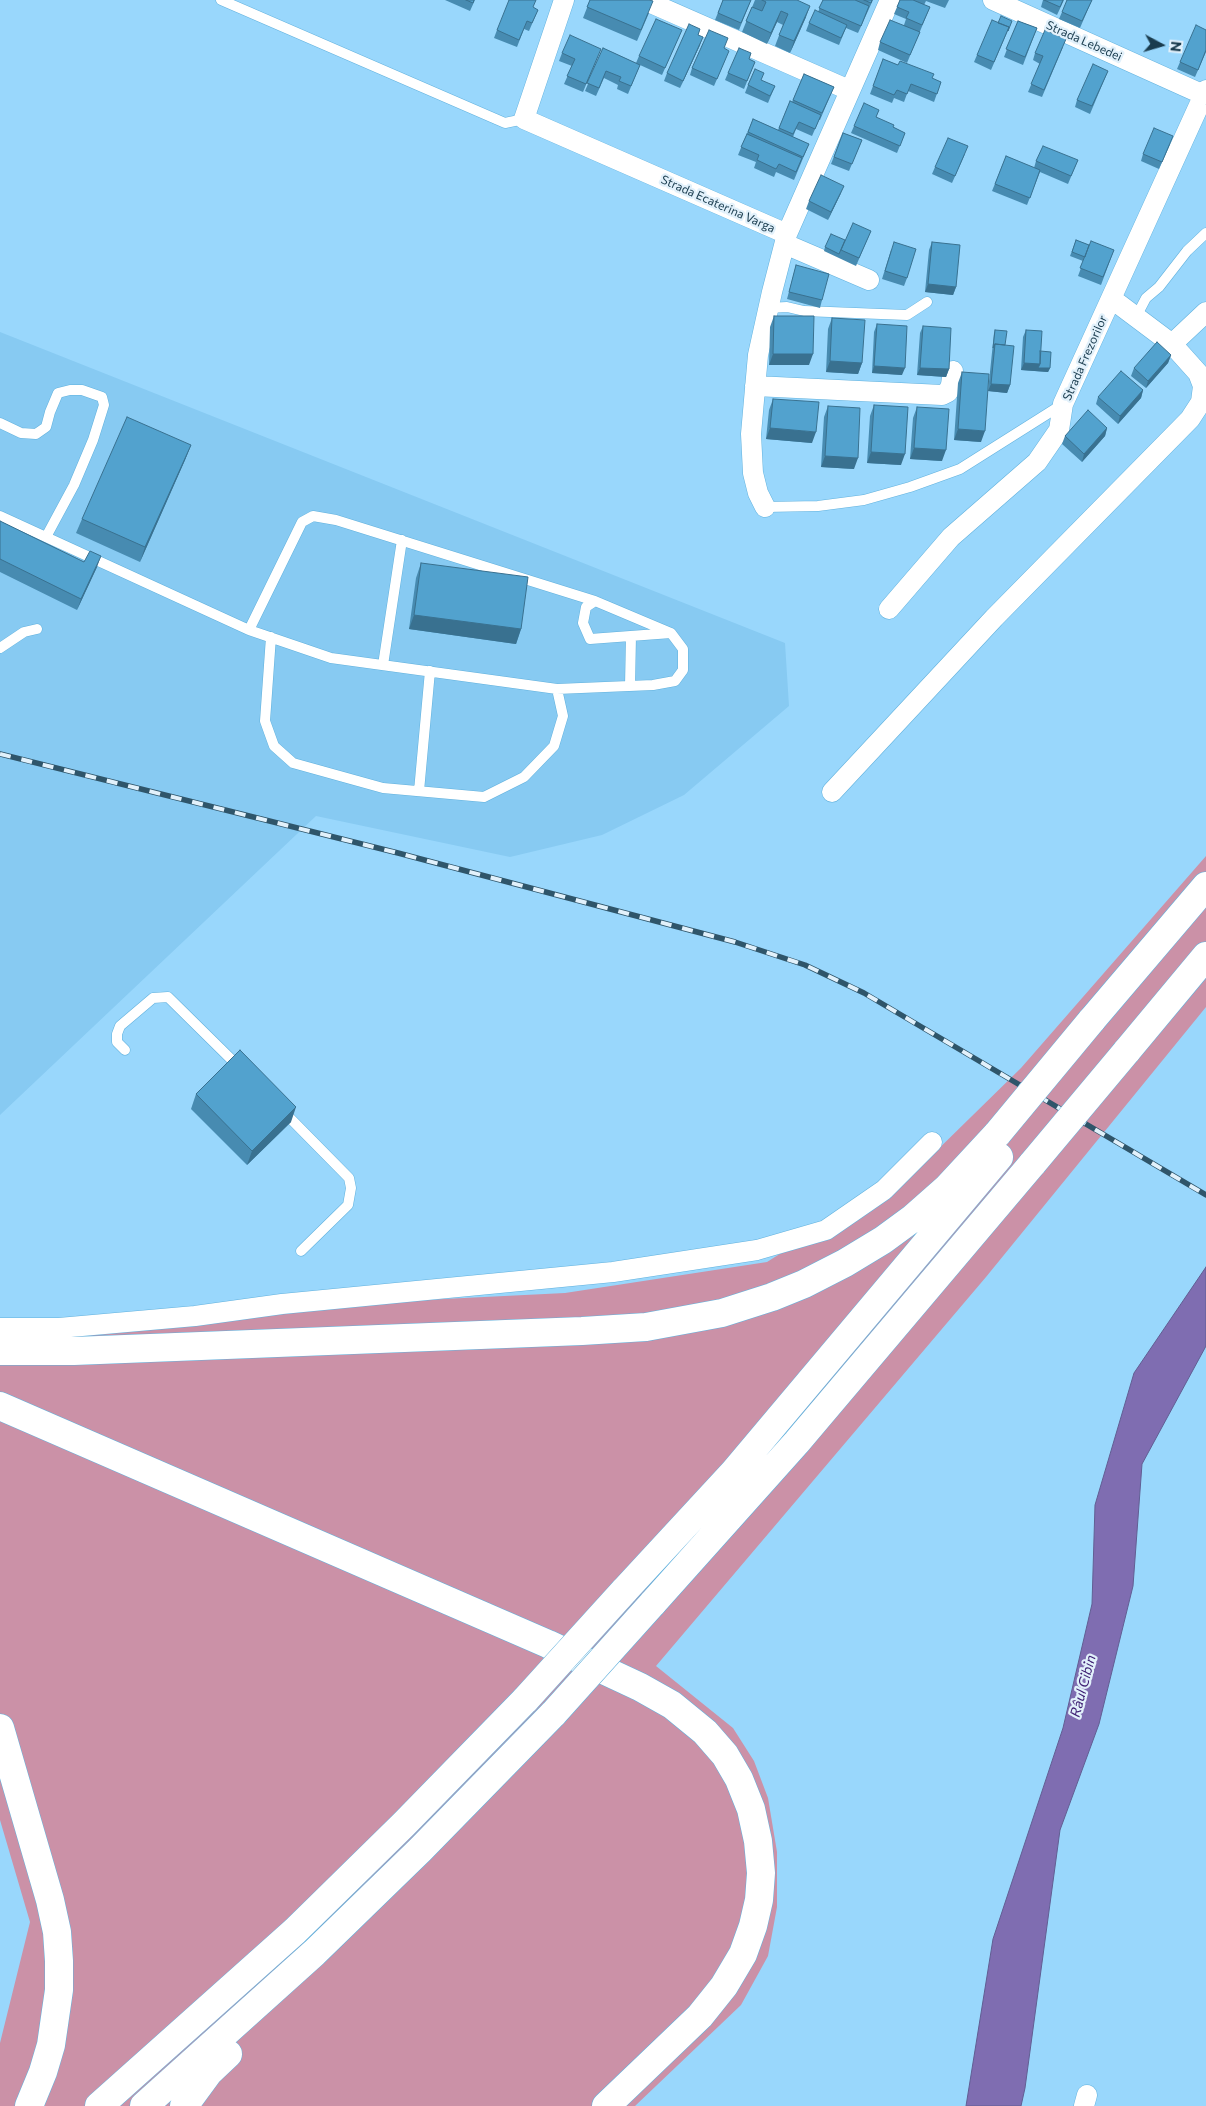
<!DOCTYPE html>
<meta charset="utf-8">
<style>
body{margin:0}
#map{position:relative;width:1206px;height:2106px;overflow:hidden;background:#99d7fc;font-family:Commissioner,sans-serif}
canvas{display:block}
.north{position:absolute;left:1136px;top:20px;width:50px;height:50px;-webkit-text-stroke:4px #e2f1fb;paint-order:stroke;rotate:96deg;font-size:14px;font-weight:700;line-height:20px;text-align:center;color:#1a3c4e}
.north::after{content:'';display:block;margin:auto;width:18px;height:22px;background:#1a3c4e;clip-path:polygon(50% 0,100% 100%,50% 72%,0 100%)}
</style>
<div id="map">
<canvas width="1206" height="2106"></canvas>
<div class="north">N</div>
</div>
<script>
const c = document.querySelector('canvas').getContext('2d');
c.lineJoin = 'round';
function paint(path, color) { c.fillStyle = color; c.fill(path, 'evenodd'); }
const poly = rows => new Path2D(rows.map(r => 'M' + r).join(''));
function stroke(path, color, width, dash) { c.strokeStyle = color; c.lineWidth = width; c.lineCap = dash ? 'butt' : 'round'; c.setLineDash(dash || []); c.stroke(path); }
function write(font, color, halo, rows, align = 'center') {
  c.font = font + ' Commissioner,sans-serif'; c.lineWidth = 4.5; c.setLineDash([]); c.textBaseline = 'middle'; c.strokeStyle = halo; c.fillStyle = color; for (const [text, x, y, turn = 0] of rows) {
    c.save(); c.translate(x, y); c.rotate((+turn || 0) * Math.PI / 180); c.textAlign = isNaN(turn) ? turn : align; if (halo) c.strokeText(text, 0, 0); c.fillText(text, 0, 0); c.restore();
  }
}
paint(poly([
 [0,332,785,643,789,706,684,795,602,835,510,857,316,816,0,1115]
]), '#87caf2');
paint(poly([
 [1206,856,1206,1007,986,1277,656,1666,733,1728,754,1761,768,1798,777,1852,777,1907,768,1956,741,2005,635,2106,0,2106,0,2043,30,1922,0,1820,0,1321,565,1293,767,1262,923,1164,1021,1068]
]), '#cb91a7');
const water = poly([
 [1206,1267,1206,1346,1142,1464,1133,1586,1099,1724,1060,1830,1025,2088,1021,2106,966,2106,993,1939,1063,1728,1092,1604,1095,1505,1134,1373,1206,1267]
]);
paint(water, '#7f6db1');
stroke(water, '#615e93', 1);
const lane = poly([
 [221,0,505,123,524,119],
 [768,308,787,307,804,311,907,315,927,302],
 [1136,317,1146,298,1159,287,1187,251,1206,233],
 [0,423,21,433,36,434,46,427,50,412,58,393,70,390,82,390,102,397,104,405,93,440,74,485,46,537],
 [765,507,818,506,864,500,910,487,960,469,1063,404],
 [0,516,249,630,302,522,313,516,336,520,595,601],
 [249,630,331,658,557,689,653,685,675,681,683,670,683,649,671,633,595,601,586,607,583,623,590,639,671,633],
 [271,637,265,721,274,746,293,763,383,788,484,797,524,777,554,746,563,716,557,689],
 [0,648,24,632,37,629],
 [383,665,402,540],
 [630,686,631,636],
 [419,791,430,671],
 [125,1050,117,1042,117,1034,120,1026,153,998,168,997,240,1068],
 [282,1110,349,1178,351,1188,348,1205,301,1251]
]);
const street = poly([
 [564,0,524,119,787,234],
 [644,0,849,90],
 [993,0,1204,95],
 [785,244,869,280],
 [1172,344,1206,312],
 [755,386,942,395,948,392,951,385,953,371],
 [765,507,758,493,753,473,751,434,758,355,772,292,787,234,890,0],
 [889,609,951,537,1037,462,1059,430,1063,404,1206,90],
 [832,792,994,618,1190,419,1201,402,1203,386,1198,373,1172,344,1112,299],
 [0,1328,59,1328,195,1316,282,1304,613,1272,757,1250,826,1230,884,1190,932,1142],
 [1084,2106,1087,2095]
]);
const highway = poly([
 [1091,1021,1206,886],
 [1126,1052,1206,956],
 [0,1351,74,1351,582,1331,646,1327,722,1313,772,1297,804,1284,845,1263,883,1240,913,1218,947,1188,998,1133],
 [0,1406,548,1644,640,1687,672,1705,705,1732,725,1755,739,1779,751,1809,758,1841,761,1873,759,1900,753,1926,743,1954,724,1986,700,2016,606,2106],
 [624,1591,734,1472,999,1157],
 [652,1604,797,1442,1033,1163],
 [0,1728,50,1900,57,1932,59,1961,59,1990,51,2045,43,2072,29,2106],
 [99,2106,295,1931,404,1824,526,1699],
 [144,2106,314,1953,420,1850,554,1713],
 [184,2106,209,2072,228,2054]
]);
stroke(lane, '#61b1dd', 11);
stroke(street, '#61b1dd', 21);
stroke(highway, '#61b1dd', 29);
stroke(lane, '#fff', 10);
stroke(street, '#fff', 20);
stroke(highway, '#fff', 28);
const rail = poly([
 [0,754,398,853,735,942,805,965,864,993,1206,1195]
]);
stroke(rail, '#2f556a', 5.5);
stroke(rail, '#e2f1fb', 4, [11]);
const highwayBridge = poly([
 [998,1133,1091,1021],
 [1033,1163,1126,1052],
 [526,1699,624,1591],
 [554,1713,652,1604]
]);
stroke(highwayBridge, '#61b1dd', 29, []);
stroke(highwayBridge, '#fff', 28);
paint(poly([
 [445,0,475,0,470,11],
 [590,0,649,13,637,41,583,18],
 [723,0,751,0,739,30,715,20],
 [755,0,797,0,806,17,790,53,775,46,783,25,777,22,767,44,742,32],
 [823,0,873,0,858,33,846,28,839,45,806,31,809,23,818,12],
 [900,0,949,0,945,8,926,1,924,5,930,7,907,63,878,50,880,42,904,25,906,19,894,14],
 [1043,0,1064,0,1057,15,1041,7],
 [1092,0,1080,28,1059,19,1062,12],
 [533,8,538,10,529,31,524,29,517,47,494,38,497,30],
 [1012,21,991,70,974,62,977,55,998,23],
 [1018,21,1037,28,1023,65,1004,57],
 [700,29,698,35,700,45,680,88,664,81,667,73],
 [682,30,662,75,640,65,628,94,617,89,618,85,604,78,596,96,585,91,603,48,636,63,639,56],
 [1206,30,1206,52,1195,77,1177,69,1180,62],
 [1063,47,1042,97,1028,92,1040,64,1033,60,1035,53],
 [724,49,726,58,714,86,690,75,692,68],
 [562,53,598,56,583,92,564,84,572,66,559,61],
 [751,53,749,59,755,62,744,89,725,80,728,73],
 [883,59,941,82,934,102,908,91,904,102,894,98,892,103,870,94],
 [1108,71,1090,114,1075,107,1077,100],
 [804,74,834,87,820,120,819,120,812,136,796,129,793,137,809,144,794,180,776,172,774,177,754,168,756,162,738,155,753,119,778,130,790,101,792,102],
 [748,85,775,86,768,103,745,93],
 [879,110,876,117,893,127,905,133,897,153,851,133,854,126],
 [843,133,862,140,849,171,831,164],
 [1170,144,1159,169,1141,161,1143,154],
 [965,154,952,183,932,174,935,167],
 [1006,156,1034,168,1036,161,1078,160,1068,184,1040,172,1027,205,992,191],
 [841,193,828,220,806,209,809,201],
 [871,231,856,266,824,251,825,247],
 [1076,240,1089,245,1114,250,1101,285,1078,276,1084,260,1083,261,1070,256],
 [932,242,956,287,953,295,925,292,929,250],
 [891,250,907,278,904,286,882,279],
 [796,265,822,300,820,308,787,299],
 [774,316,809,365,769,365,770,327],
 [832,318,862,363,858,374,826,372,828,329],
 [877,324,902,375,872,373,874,332],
 [923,326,949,369,946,377,917,375,920,333],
 [995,330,1005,345,1010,385,1007,393,988,391,994,333],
 [1026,330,1040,351,1050,368,1048,372,1021,370,1023,337],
 [1171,355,1168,363,1146,388,1131,376,1134,368],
 [962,372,981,442,954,440,958,383],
 [1143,390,1141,398,1118,424,1096,404,1098,397],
 [773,399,812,443,766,439,769,410],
 [874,405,901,465,867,463,870,416],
 [828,406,854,469,821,467,824,417],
 [917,407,942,461,910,459,913,418],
 [1107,428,1105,436,1082,462,1062,444,1065,436],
 [191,445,185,460,140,562,76,533,82,519],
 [0,521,84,562,97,567,77,610,0,572],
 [421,563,521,629,516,644,409,629,416,578],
 [196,1094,291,1122,247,1165,191,1109]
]), '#478bb1');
paint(poly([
 [810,6,806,17,790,53,794,41],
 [781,11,777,22,767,44,771,33],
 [703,37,700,45,680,88,683,81],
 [844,186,841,193,828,220,831,212],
 [928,284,956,287,953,295,925,292],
 [773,354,813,354,809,365,769,365],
 [1171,355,1168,363,1146,388,1148,381],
 [830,361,862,363,858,374,826,372],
 [1024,363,1040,364,1050,368,1048,372,1021,370],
 [874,366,905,368,902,375,872,373],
 [920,368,949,369,946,377,917,375],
 [991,384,1010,385,1007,393,988,391],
 [1143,390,1141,398,1118,424,1120,416],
 [770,428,816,432,812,443,766,439],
 [1107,428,1105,436,1082,462,1084,454],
 [958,429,985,431,981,442,954,440],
 [191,445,185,460,140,562,145,547],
 [914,448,946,450,942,461,910,459],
 [871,452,905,454,901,465,867,463],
 [825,456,858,458,854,469,821,467],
 [101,556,97,567,77,610,81,599],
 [414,615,521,629,516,644,409,629],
 [296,1107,291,1122,247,1165,252,1151]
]), '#397190');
const building = poly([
 [466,0,474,0,473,3,466,0],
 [509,0,536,0,533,7,538,10,532,23,527,21,519,40,497,30,509,0],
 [590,0,649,0,653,1,641,30,587,7,590,0],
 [723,0,751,0,741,23,718,13,723,0],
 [762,0,797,0,810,6,794,41,779,35,788,14,781,11,771,33,746,21,752,7,762,11,766,2,762,0],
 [823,0,855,0,869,6,861,26,819,8,823,0],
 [864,0,872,0,871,3,864,0],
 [900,0,913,0,930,7,922,25,906,18,909,12,897,7,900,0],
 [1044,0,1063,0,1060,7,1044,0],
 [1067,0,1092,0,1082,21,1062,12,1067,0],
 [815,10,847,25,841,38,809,23,815,10],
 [1001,16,1012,21,1008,31,1009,27,998,23,1001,16],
 [656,19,682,30,665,68,639,56,656,19],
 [890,20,920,32,910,55,880,42,890,20],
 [992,20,1009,27,994,62,977,55,992,20],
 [1018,21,1037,28,1025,57,1006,49,1018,21],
 [689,24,700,29,698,35,703,37,683,81,667,73,689,24],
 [1196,25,1206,30,1206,50,1198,70,1180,62,1196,25],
 [709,30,728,38,724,48,729,51,717,79,692,68,709,30],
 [1045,30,1066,39,1044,90,1031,84,1043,56,1035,53,1045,30],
 [570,35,601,49,586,84,567,76,575,59,562,53,570,35],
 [603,48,640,65,631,86,619,81,621,77,606,71,599,88,587,83,603,48],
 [739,48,751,53,749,59,755,62,747,81,728,73,739,48],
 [883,59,898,65,900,61,934,74,932,78,941,82,937,94,911,84,907,94,897,90,894,95,873,86,883,59],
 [1093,64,1108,71,1092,106,1077,100,1093,64],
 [755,69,764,73,761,80,775,86,770,96,748,85,755,69],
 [804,74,834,87,822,113,793,100,804,74],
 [790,101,821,115,815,129,799,122,793,134,779,128,790,101],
 [864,103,879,110,876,117,894,125,893,127,905,133,900,146,854,126,864,103],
 [753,119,809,144,803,157,748,132,753,119],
 [1154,128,1173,136,1162,162,1143,154,1154,128],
 [843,133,862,140,852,164,834,157,843,133],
 [747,134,802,158,796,172,779,164,776,169,757,160,759,155,741,147,747,134],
 [948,138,968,146,955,176,935,167,948,138],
 [1043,146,1078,160,1071,176,1036,161,1043,146],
 [1006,156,1040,170,1030,198,995,184,1006,156],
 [821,175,844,186,831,212,809,201,821,175],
 [853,223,871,231,859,258,841,250,853,223],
 [831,234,845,240,839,254,825,247,831,234],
 [1076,240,1089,245,1085,257,1072,252,1076,240],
 [1091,241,1114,250,1103,277,1080,268,1091,241],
 [894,242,916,249,907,278,885,271,894,242],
 [932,242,960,245,956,287,928,284,932,242],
 [796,265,829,274,822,300,789,292,796,265],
 [774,316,814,316,813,354,773,354,774,316],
 [832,318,865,320,862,363,830,361,832,318],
 [877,324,907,326,905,368,874,366,877,324],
 [923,326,951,328,949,369,920,368,923,326],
 [995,330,1007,331,1005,345,995,344,993,348,995,330],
 [1026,330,1042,331,1040,364,1024,363,1026,330],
 [1157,342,1171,355,1148,381,1134,368,1157,342],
 [995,344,1014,346,1010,385,991,384,995,344],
 [1040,351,1051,352,1050,368,1038,368,1040,364,1040,351],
 [1121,371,1143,390,1120,416,1098,397,1121,371],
 [962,372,989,374,985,431,958,429,962,372],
 [773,399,819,402,816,432,770,428,773,399],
 [874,405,908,407,905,454,871,452,874,405],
 [828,406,860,408,858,458,825,456,828,406],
 [917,407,949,409,946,450,914,448,917,407],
 [1088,410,1107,428,1084,454,1065,436,1088,410],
 [127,417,191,445,145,547,82,519,127,417],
 [0,521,84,562,90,551,101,556,81,599,0,559,0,521],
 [421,563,528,577,521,629,414,615,421,563],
 [240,1050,296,1107,252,1151,196,1094,240,1050]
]);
paint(building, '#52a2ce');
stroke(building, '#397190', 1);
write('12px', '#1a3c4e', '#e2f1fb', [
 ["Strada Lebedei",1084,41,24],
 ["Strada Ecaterina Varga",718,204,24],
 ["Strada Frezorilor",1085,358,-66]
]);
write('italic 14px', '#3f2174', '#e2f1fb', [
 ["Râul Cibin",1083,1686,-75]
]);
</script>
